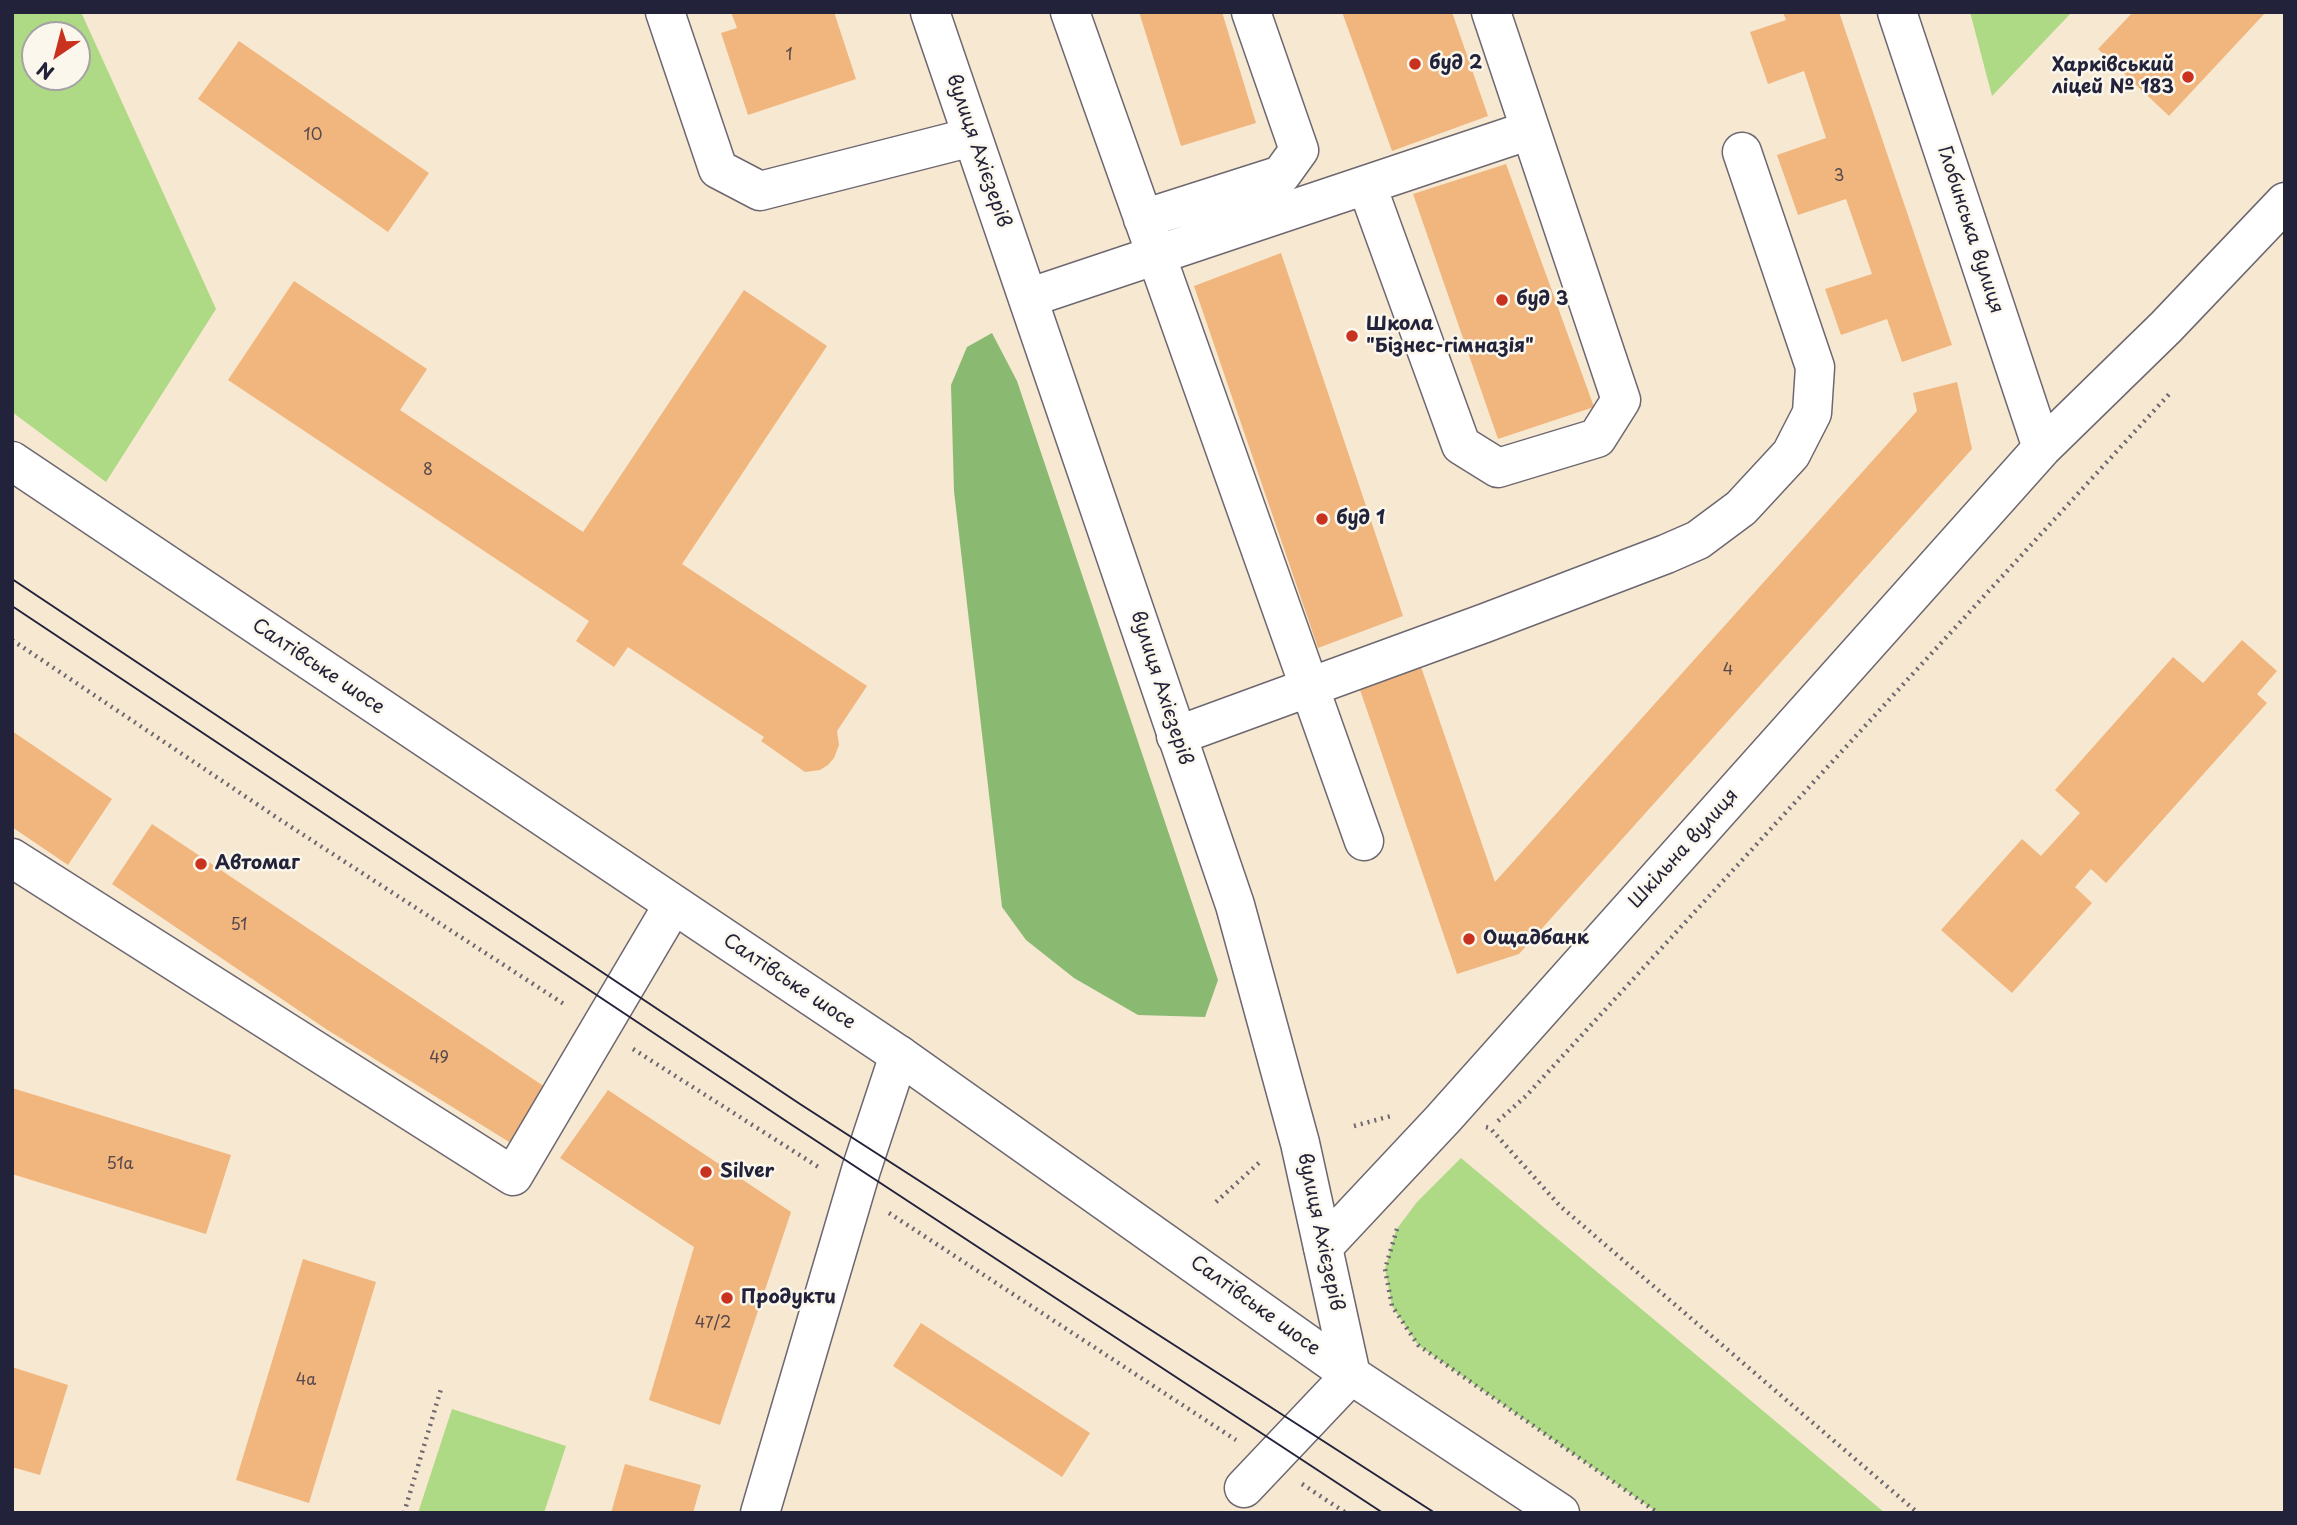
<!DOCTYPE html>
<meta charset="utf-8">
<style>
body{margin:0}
#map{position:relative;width:2297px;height:1525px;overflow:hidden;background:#f7e8d2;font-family:"Playpen Sans",sans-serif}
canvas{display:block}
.frame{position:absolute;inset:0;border:14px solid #22223b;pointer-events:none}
.north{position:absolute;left:21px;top:21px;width:70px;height:70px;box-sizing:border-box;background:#fbf7ec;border:2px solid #a4a2a5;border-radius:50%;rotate:215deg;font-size:19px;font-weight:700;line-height:28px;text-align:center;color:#22223b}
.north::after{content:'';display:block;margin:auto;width:24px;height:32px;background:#c8321e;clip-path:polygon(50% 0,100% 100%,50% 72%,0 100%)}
</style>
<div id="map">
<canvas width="2297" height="1525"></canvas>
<div class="frame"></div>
<div class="north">N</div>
</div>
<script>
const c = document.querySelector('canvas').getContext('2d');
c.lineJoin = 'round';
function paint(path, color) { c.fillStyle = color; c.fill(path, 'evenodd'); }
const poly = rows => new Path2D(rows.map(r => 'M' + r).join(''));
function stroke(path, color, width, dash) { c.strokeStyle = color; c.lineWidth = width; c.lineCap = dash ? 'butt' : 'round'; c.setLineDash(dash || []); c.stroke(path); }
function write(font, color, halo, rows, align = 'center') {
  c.font = font + ' "Playpen Sans",sans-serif'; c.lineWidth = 5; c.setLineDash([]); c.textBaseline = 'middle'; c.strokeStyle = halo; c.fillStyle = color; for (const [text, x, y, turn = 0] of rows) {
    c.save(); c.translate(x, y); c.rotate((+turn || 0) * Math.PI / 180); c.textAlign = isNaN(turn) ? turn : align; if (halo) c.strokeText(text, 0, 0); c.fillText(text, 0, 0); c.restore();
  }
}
paint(poly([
 [12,12,81,12,216,309,106,482,12,412],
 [35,35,77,35,77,77,35,77],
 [1970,12,2072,12,1992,96],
 [1461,1158,1885,1513,1658,1513,1418,1345,1392,1306,1385,1269,1396,1230,1417,1202],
 [452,1409,566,1446,544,1513,418,1513]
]), '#aed985');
paint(poly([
 [992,333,1017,381,1218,980,1205,1017,1138,1015,1074,978,1026,940,1002,907,954,491,951,385,967,347]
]), '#8ab972');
paint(poly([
 [731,12,834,12,856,79,748,115,721,33,737,28],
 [1139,12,1222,12,1256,123,1181,146],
 [1342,12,1452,12,1488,116,1392,151],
 [1783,12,1839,12,1952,345,1902,362,1887,319,1841,335,1825,289,1872,274,1846,199,1798,215,1777,155,1826,138,1804,71,1768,84,1750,32,1786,20],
 [2133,12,2266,12,2169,116,2098,49],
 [239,41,429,173,388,232,198,99],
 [1506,164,1594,407,1498,439,1413,194],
 [1281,253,1403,616,1318,648,1194,286],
 [294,281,427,369,400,410,583,532,744,290,827,346,682,564,867,686,837,731,839,745,834,758,828,765,820,770,805,772,761,741,764,737,628,647,614,667,576,641,589,621,228,380],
 [1957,382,1972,449,1519,954,1457,974,1357,681,1419,661,1495,882,1917,411,1913,393],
 [2242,640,2277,671,2257,694,2267,703,2106,883,2091,869,2075,887,2092,903,2012,993,1941,930,2022,839,2041,856,2080,813,2055,790,2173,657,2203,683],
 [12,731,112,799,68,865,12,827],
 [152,824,548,1089,514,1145,326,1029,112,884],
 [12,1088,231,1155,206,1234,12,1174],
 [608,1090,791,1212,720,1425,649,1400,694,1247,560,1158],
 [303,1259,376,1282,309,1503,236,1480],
 [921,1323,1090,1433,1062,1477,893,1366],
 [12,1367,68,1385,40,1475,12,1467],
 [625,1464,701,1485,693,1513,611,1513]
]), '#f0b67e');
const minor = poly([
 [665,12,718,169,760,191,972,137],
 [1070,12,1364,841],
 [1897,12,2042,448],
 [1367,186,1461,445,1498,468,1597,438,1621,400,1491,12],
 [1143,219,1281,175,1299,150,1251,12],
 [1028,298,1530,130],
 [1176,736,1485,623,1666,554,1698,540,1741,508,1791,454,1812,413,1815,367,1742,152],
 [12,858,513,1176,673,905],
 [1323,1247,1443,1119,2042,448,2166,327,2285,202],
 [1244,1488,1351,1375],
 [760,1513,861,1170,899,1055]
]);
const major = poly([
 [930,12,1235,905,1300,1143,1351,1375],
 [12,461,899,1055,1351,1375,1560,1513]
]);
stroke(minor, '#6d6770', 41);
stroke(major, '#6d6770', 41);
stroke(poly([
 [12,640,282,821,567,1006],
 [633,1049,820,1168],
 [1498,1121,1526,1096,2172,391],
 [1354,1126,1391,1116],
 [1486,1127,1490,1128,1560,1206,1918,1513],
 [1216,1202,1262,1160],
 [889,1213,1236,1440],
 [1397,1229,1385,1269,1392,1306,1418,1345,1658,1513],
 [1302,1484,1346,1513],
 [404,1513,441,1389]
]), '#6d6770', 4.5, [2, 5]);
stroke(minor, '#fff', 38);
stroke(major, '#fff', 38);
stroke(poly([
 [12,579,800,1104,1435,1513],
 [12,606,789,1123,1383,1513]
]), '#22223b', 2);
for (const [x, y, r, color] of [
 [1415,64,7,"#c8321e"],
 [2188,77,7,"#c8321e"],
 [1502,300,7,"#c8321e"],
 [1352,336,7,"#c8321e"],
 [1322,519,7,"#c8321e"],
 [201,864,7,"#c8321e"],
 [1469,939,7,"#c8321e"],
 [706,1172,7,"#c8321e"],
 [727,1298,7,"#c8321e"]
]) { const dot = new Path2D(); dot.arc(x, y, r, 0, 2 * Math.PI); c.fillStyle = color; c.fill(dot); stroke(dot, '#fbf7ec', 2.5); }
write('16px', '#56474c', null, [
 ["1",789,56],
 ["10",313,136],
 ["3",1839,177],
 ["8",428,471],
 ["4",1728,671],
 ["51",239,926],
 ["49",439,1059],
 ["51а",120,1165],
 ["47/2",713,1324],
 ["4а",306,1381]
]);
write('bold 19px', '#22223b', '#fbf7ec', [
 ["буд 2",1429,64],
 ["Харківський",2174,66,"right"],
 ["ліцей № 183",2174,88,"right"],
 ["буд 3",1516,300],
 ["Школа",1366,325],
 ["\"Бізнес-гімназія\"",1366,347],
 ["буд 1",1336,519],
 ["Автомаг",215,864],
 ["Ощадбанк",1483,939],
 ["Silver",720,1172],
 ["Продукти",741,1298]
], 'left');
write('19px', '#22223b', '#fbf7ec', [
 ["вулиця Ахієзерів",978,151,71],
 ["Глобинська вулиця",1970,230,72],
 ["Салтівське шосе",318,667,34],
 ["вулиця Ахієзерів",1161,688,72],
 ["Шкільна вулиця",1684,849,-48],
 ["Салтівське шосе",789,982,34],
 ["вулиця Ахієзерів",1320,1232,78],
 ["Салтівське шосе",1255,1306,36]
]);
</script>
